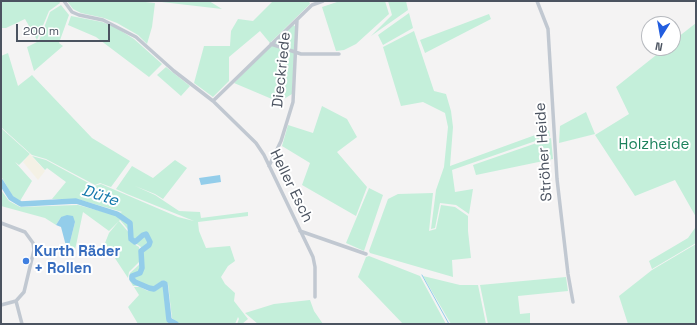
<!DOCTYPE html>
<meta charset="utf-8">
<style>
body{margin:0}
#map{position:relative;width:697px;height:325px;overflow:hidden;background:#f4f3f3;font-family:"Space Grotesk",sans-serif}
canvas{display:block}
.frame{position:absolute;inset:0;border:2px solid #4b5360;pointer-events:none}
.north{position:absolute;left:641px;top:16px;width:40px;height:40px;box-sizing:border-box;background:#fff;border:1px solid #b7babf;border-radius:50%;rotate:191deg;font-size:11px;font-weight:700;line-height:16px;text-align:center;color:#4b5360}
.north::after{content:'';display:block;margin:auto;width:14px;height:18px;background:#225ddf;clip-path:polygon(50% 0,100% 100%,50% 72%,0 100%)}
.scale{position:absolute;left:16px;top:24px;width:94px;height:18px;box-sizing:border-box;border:2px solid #4b5360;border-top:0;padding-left:5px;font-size:12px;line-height:14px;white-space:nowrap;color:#4b5360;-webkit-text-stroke:3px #fff;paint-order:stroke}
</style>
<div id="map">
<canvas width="697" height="325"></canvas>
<div class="frame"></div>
<div class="north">N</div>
<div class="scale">200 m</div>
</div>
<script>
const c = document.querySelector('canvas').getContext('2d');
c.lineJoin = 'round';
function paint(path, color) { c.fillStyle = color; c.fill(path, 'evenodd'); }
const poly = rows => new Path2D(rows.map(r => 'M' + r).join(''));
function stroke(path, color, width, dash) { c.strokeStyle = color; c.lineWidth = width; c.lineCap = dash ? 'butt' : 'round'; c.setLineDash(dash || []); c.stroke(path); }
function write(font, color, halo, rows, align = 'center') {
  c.font = font + ' "Space Grotesk",sans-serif'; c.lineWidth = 4; c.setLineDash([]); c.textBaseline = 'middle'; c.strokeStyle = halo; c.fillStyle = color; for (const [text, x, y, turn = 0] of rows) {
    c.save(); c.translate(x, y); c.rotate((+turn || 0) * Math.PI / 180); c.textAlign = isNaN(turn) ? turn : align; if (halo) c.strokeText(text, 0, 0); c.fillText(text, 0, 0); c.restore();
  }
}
paint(poly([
 [1,1,59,1,60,3,49,11,37,40,25,19,6,28,1,28],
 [67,1,136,1,155,3,152,27,147,44,138,35,117,23,104,18,81,13,73,9],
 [153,1,209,1,222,9],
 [273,1,309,1,310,4,270,43,260,31,229,57,229,81,213,97,194,83,204,46,230,46,231,31,238,19,253,21],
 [340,1,385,1,389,14,356,44,344,50,336,51,322,7],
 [388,1,406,1,408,10,371,36,392,15],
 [61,5,69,15,59,43,63,46,34,71,27,47,39,41,50,12],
 [409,13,413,28,383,45,378,35],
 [489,14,491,19,425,53,420,40],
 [71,16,102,22,115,27,134,39,162,64,149,77,96,37,68,25],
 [696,23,696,243,652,269,649,261,688,238,695,228,696,217,675,180,635,196,595,135,629,114,616,87,665,48,673,48,673,41],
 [292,24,296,27,292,94,279,102,234,83],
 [414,31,434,91,446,94,451,111,453,127,450,166,549,130,550,136,452,170,455,192,473,189,469,214,456,205,440,203,435,228,431,229,436,190,444,167,448,127,445,113,423,102,401,106,383,47],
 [8,53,18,86,32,75,92,138,130,161,111,187,100,183,95,185,46,159,32,155,1,127,1,56],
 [166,67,190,86,181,96,157,75],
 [322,106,347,119,357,137,337,152,367,187,356,216,302,185,310,163,282,146,288,125,313,133],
 [586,112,595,134,559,143,560,126],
 [1,128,30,154,19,165,15,162,32,181,20,201,13,197,1,176],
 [551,138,553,159,476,175,473,165],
 [32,156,46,160,94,186,101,184,178,217,194,221,127,194,129,186,127,194,116,189,132,166,153,178,175,160,187,168,163,199,155,194,135,186,155,195,179,211,200,212,201,218,248,212,248,216,198,222,199,231,206,248,230,246,235,261,228,266,221,277,225,284,235,293,234,301,248,319,242,324,237,324,239,319,238,317,235,324,179,324,172,318,168,284,163,280,153,287,141,283,139,286,133,286,129,279,130,273,141,263,141,247,131,240,132,234,120,220,109,231,83,212,74,255,68,257,66,246,69,246,75,222,61,217,56,225,45,218,1,206,1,190,9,201,20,207,78,205,115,215,122,212,77,199,52,199,66,182,47,168,45,170],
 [369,188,383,195,364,251,346,243],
 [433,193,429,231,436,229,441,205,455,207,468,216,468,231,471,258,452,260,453,277,370,253,369,251,388,199,398,194],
 [119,221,130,234,129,241,139,247,139,262,129,272,128,278,105,243,109,233],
 [696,244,696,324,628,324,619,296,652,270],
 [369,256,420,276,446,324,403,324,358,277,366,257],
 [423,276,460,285,478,285,486,324,451,324],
 [566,277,568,291,518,296,520,314,530,313,530,324,488,324,480,285],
 [163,286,167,322,171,324,138,324,128,307,139,295,134,287,140,287,148,291,155,291],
 [310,300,314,311,323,324,258,324,245,313,274,304]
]), '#c4efda');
paint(poly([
 [30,154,45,171,38,180,23,162]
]), '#f4f1e5');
paint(poly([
 [220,175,221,182,201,185,199,178],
 [67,215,73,216,75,222,69,246,66,246,61,227,56,225,61,217]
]), '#93cdea');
stroke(poly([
 [422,275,449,324]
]), '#93cdea', 1);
stroke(poly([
 [1,182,11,198,21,204,76,201,117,214,130,223,131,239,135,242,143,235,146,234,150,242,149,245,141,251,142,268,140,273,132,276,132,279,135,282,149,288,154,289,163,283,165,284,169,320,176,324]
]), '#93cdea', 5.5);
stroke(poly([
 [64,1,72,12,79,15,103,20,136,37,174,71,213,101,256,143,264,155,313,257,315,267,315,297],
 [537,1,548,29,557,179,568,274,573,302],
 [271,44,301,54,339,54],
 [213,101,312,5,323,1],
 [269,166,281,141,293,102,297,20],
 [1,223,25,232,33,243,34,250,24,292,16,301,1,305],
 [300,231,366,254],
 [16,301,22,324]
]), '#c1c8d1', 3.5);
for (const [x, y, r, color] of [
 [26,261,4,"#3f7fe0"]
]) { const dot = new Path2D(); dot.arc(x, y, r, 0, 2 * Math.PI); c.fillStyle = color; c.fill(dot); stroke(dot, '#fff', 1.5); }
write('15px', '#4b5360', '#fff', [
 ["Dieckriede",282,70,-84],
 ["Ströher Heide",544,152,-94],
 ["Heller Esch",291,186,64]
]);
write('15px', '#1b815b', '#fff', [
 ["Holzheide",654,145]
]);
write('bold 15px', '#366cbe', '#fff', [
 ["Kurth Räder",34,252],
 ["+ Rollen",34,269]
], 'left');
write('italic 16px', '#1278ab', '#fff', [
 ["Düte",100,196,18]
]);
</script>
